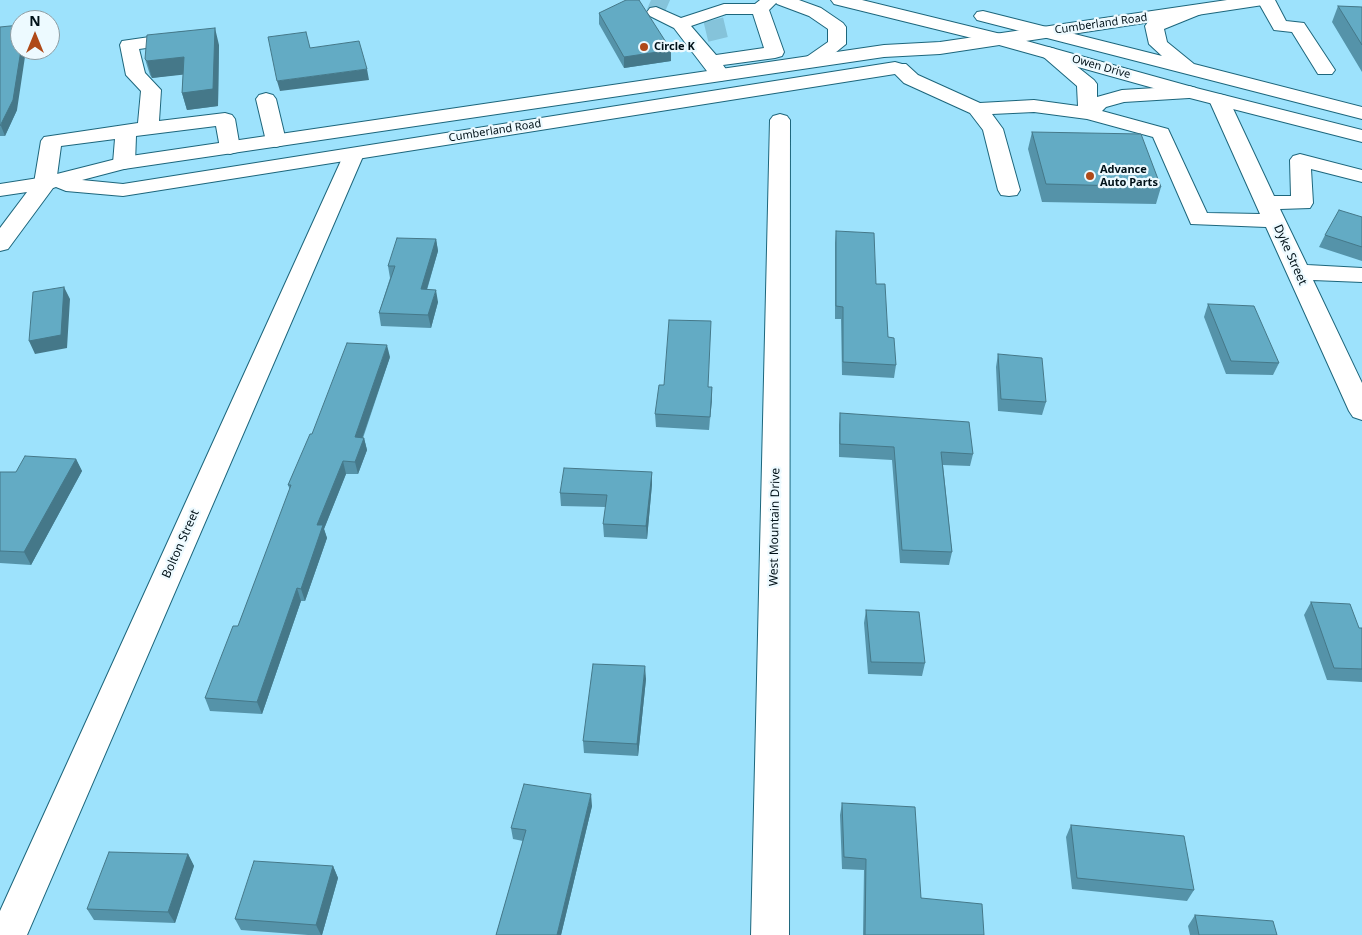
<!DOCTYPE html>
<style>
body{margin:0}
#map{position:relative;width:1362px;height:935px;overflow:hidden;background:#9de2fc;font-family:"Noto Sans",sans-serif}
canvas{display:block}
.north{position:absolute;left:10px;top:10px;width:50px;height:50px;box-sizing:border-box;background:#edfaff;border:1px solid #8e9da3;border-radius:50%;rotate:0deg;font-size:14px;font-weight:700;line-height:20px;text-align:center;color:#001118}
.north::after{content:'';display:block;margin:auto;width:18px;height:22px;background:#af4a19;clip-path:polygon(50% 0,100% 100%,50% 72%,0 100%)}
</style>
<div id="map">
<canvas width="1362" height="935"></canvas>
<div class="north">N</div>
</div>
<script>
const c = document.querySelector('canvas').getContext('2d');
c.lineJoin = 'round';
const poly = rows => new Path2D(rows.map(r => 'M' + r).join(''));
function stroke(path, color, width, dash) { c.strokeStyle = color; c.lineWidth = width; c.lineCap = dash ? 'butt' : 'round'; c.setLineDash(dash || []); c.stroke(path); }
function paint(path, color) { c.fillStyle = color; c.fill(path, 'evenodd'); }
function write(font, color, halo, rows, align = 'center') {
  c.font = font + ' "Noto Sans",sans-serif'; c.lineWidth = 4.5; c.setLineDash([]); c.textBaseline = 'middle'; c.strokeStyle = halo; c.fillStyle = color; for (const [text, x, y, turn = 0] of rows) {
    c.save(); c.translate(x, y); c.rotate((+turn || 0) * Math.PI / 180); c.textAlign = isNaN(turn) ? turn : align; if (halo) c.strokeText(text, 0, 0); c.fillText(text, 0, 0); c.restore();
  }
}
stroke(poly([
 [651,0,667,7],
 [706,32,731,26]
]), '#85c3da', 20, [20, 10]);
const minor = poly([
 [760,0,779,0,769,10,784,52,782,56,775,58,723,65,730,75,727,79,720,81,713,79,674,28,650,16,647,12,650,8,656,7,681,18,724,4,755,4,760,0],
 [726,14,753,14,764,48,716,55,691,26,726,14],
 [1257,0,1275,0,1286,21,1304,23,1335,70,1332,74,1318,74,1292,32,1274,30,1257,0],
 [184,32,191,34,193,38,191,42,139,49,145,73,161,90,159,121,225,113,232,115,235,119,240,148,237,152,230,154,223,152,220,148,216,126,136,136,135,163,131,167,124,169,117,167,113,163,115,139,61,146,56,183,53,188,45,189,37,188,34,183,41,141,44,137,138,123,141,91,126,75,120,45,122,41,184,32],
 [1048,47,1055,49,1094,80,1097,84,1097,97,1122,90,1189,86,1196,88,1199,92,1196,96,1189,98,1124,102,1106,107,1102,111,1168,129,1207,213,1260,214,1209,100,1212,96,1219,94,1226,96,1229,100,1274,196,1291,196,1290,160,1293,156,1300,154,1362,170,1362,182,1311,169,1313,203,1310,208,1280,209,1307,265,1362,268,1362,282,1313,280,1362,383,1362,420,1353,417,1349,411,1266,227,1191,224,1153,137,1087,119,1034,112,992,114,1003,129,1020,190,1017,195,1009,196,1001,195,998,190,983,130,970,113,904,83,889,68,892,64,906,64,918,75,980,103,1034,100,1078,106,1077,86,1039,53,1041,49,1048,47],
 [266,93,273,95,276,99,286,141,283,145,276,147,269,145,266,141,256,99,259,95,266,93],
 [780,114,787,116,790,120,789,935,751,935,770,120,773,116,780,114],
 [354,148,361,150,364,154,27,935,0,935,0,911,344,154,347,150,354,148]
]);
const major = poly([
 [1227,0,1272,0,1269,4,1263,5,940,54,884,57,124,169,82,180,123,184,895,62,902,64,905,68,902,72,895,74,123,196,66,191,56,187,53,188,8,249,0,251,0,228,27,192,0,196,0,184,45,177,124,157,884,45,940,42,1227,0]
]);
const highway = poly([
 [774,0,799,0,821,8,843,23,846,27,846,44,819,66,805,66,803,62,805,58,828,42,828,29,809,16,777,4,774,0],
 [831,0,862,0,1005,35,1196,88,1362,130,1362,142,1182,96,992,43,834,4,831,0],
 [1195,5,1201,6,1204,10,1201,14,1164,29,1167,42,1194,64,1362,107,1362,119,977,20,974,16,977,12,983,11,1162,56,1149,44,1145,26,1148,22,1195,5]
]);
stroke(minor, '#1d667c', 2);
stroke(major, '#1d667c', 2);
stroke(highway, '#1d667c', 2);
paint(minor, '#fff');
paint(major, '#fff');
paint(highway, '#fff');
paint(poly([
 [1338,6,1362,7,1362,72,1332,22],
 [599,13,671,61,624,68,599,24],
 [0,27,17,110,5,136,0,136],
 [219,45,218,106,187,110,182,93,183,74,152,78,150,75,145,59],
 [1032,132,1161,187,1156,204,1042,202,1028,149],
 [1362,217,1362,261,1319,247,1325,235],
 [836,231,876,284,888,337,896,365,894,378,842,375,841,319,835,319,835,243],
 [436,239,438,251,427,290,438,302,431,328,381,326,379,313,390,278,388,266],
 [1208,304,1279,363,1273,375,1226,374,1204,317],
 [998,354,1046,402,1042,415,998,411,996,367],
 [390,357,363,438,364,438,367,450,358,474,346,474,324,529,327,538,305,601,301,601,262,714,210,711,205,698,238,626,290,490,288,485,312,434],
 [708,387,712,387,709,430,656,427,655,414],
 [840,413,973,454,970,466,943,465,952,552,949,565,900,563,892,460,839,457,839,425],
 [76,459,82,471,31,565,0,563,0,472,16,472],
 [652,472,652,484,647,539,604,537,603,524,606,507,561,506,560,493],
 [1311,602,1359,628,1362,628,1362,682,1327,680,1304,615],
 [866,610,925,663,922,676,868,674,864,623],
 [646,679,638,756,584,753,583,741],
 [842,803,921,898,984,935,863,935,864,870,842,869,840,815],
 [592,806,561,935,496,935,523,841,513,839,511,828],
 [1071,825,1194,890,1187,901,1072,889,1066,837],
 [188,854,194,866,175,923,94,920,87,909],
 [333,866,338,878,322,935,308,935,241,930,235,919],
 [1195,915,1277,935,1190,935,1188,926]
]), '#5593a9');
paint(poly([
 [215,28,219,45,218,106,187,110,182,93],
 [21,50,26,50,17,110,5,136,1,126],
 [671,50,671,61,624,68,624,57],
 [184,57,189,74,152,78,147,61],
 [367,69,369,80,280,91,277,81],
 [436,239,438,251,423,302,421,289],
 [64,287,70,299,67,348,35,354,29,341],
 [436,290,438,302,431,328,428,315],
 [387,345,390,357,358,450,355,437],
 [712,387,712,400,709,430,710,417],
 [364,438,367,450,358,474,355,462],
 [76,459,82,471,31,565,24,552],
 [343,461,346,474,324,529,327,538,305,601,301,589,317,525],
 [652,472,652,484,647,539,646,526],
 [297,588,301,601,262,714,257,702],
 [645,666,646,679,638,756,637,744],
 [591,794,592,806,561,935,557,935],
 [188,854,194,866,175,923,168,912],
 [333,866,338,878,322,935,321,935,316,925]
]), '#457889');
const building = poly([
 [626,0,639,0,671,50,624,57,599,13,626,0],
 [1338,6,1362,7,1362,45,1338,6],
 [20,25,21,50,13,100,0,126,0,27,20,25],
 [215,28,213,89,182,93,184,57,147,61,145,59,147,35,215,28],
 [306,32,310,48,359,41,367,69,277,81,268,37,306,32],
 [1032,132,1141,134,1161,187,1046,184,1032,132],
 [1339,210,1362,217,1362,247,1325,235,1339,210],
 [836,231,874,233,876,284,885,284,888,337,894,338,896,365,843,362,843,307,836,306,836,231],
 [397,238,436,239,421,289,436,290,428,315,379,313,395,266,388,266,397,238],
 [64,287,61,335,29,341,33,292,64,287],
 [1208,304,1254,306,1279,363,1231,361,1208,304],
 [669,320,711,321,708,387,712,387,710,417,655,414,659,385,664,385,669,320],
 [347,343,387,345,355,437,364,438,355,462,343,461,317,525,323,525,301,589,297,588,257,702,205,698,233,626,238,626,291,485,288,485,310,434,312,434,347,343],
 [998,354,1042,358,1046,402,1001,399,998,354],
 [840,413,969,422,973,454,941,452,952,552,902,550,894,447,840,444,840,413],
 [25,456,76,459,24,552,0,551,0,472,16,472,25,456],
 [564,468,652,472,646,526,603,524,607,495,560,493,564,468],
 [1311,602,1350,604,1359,628,1362,628,1362,669,1334,668,1311,602],
 [866,610,919,612,925,663,871,662,866,610],
 [593,664,645,666,637,744,583,741,593,664],
 [524,784,591,794,557,935,496,935,526,830,511,828,524,784],
 [842,803,915,807,921,898,982,904,984,935,865,935,866,859,844,857,842,803],
 [1071,825,1184,836,1194,890,1077,878,1071,825],
 [109,852,188,854,168,912,87,909,109,852],
 [254,861,333,866,316,925,235,919,254,861],
 [1195,915,1273,921,1277,935,1199,935,1195,915]
]);
paint(building, '#63abc4');
stroke(building, '#457889', 1);
for (const [x, y, r, color] of [
 [644,47,5,"#af4a19"],
 [1090,176,5,"#af4a19"]
]) { const dot = new Path2D(); dot.arc(x, y, r, 0, 2 * Math.PI); c.fillStyle = color; c.fill(dot); stroke(dot, '#edfaff', 2); }
write('11px', '#001118', '#edfaff', [
 ["Cumberland Road",1101,24,-8],
 ["Owen Drive",1101,67,16],
 ["Cumberland Road",495,131,-9]
]);
write('bold 11px', '#001118', '#edfaff', [
 ["Circle K",654,47],
 ["Advance",1100,170],
 ["Auto Parts",1100,183]
], 'left');
write('12px', '#001118', '#edfaff', [
 ["Dyke Street",1290,255,66],
 ["West Mountain Drive",775,527,-89],
 ["Bolton Street",181,544,-66]
]);
</script>
